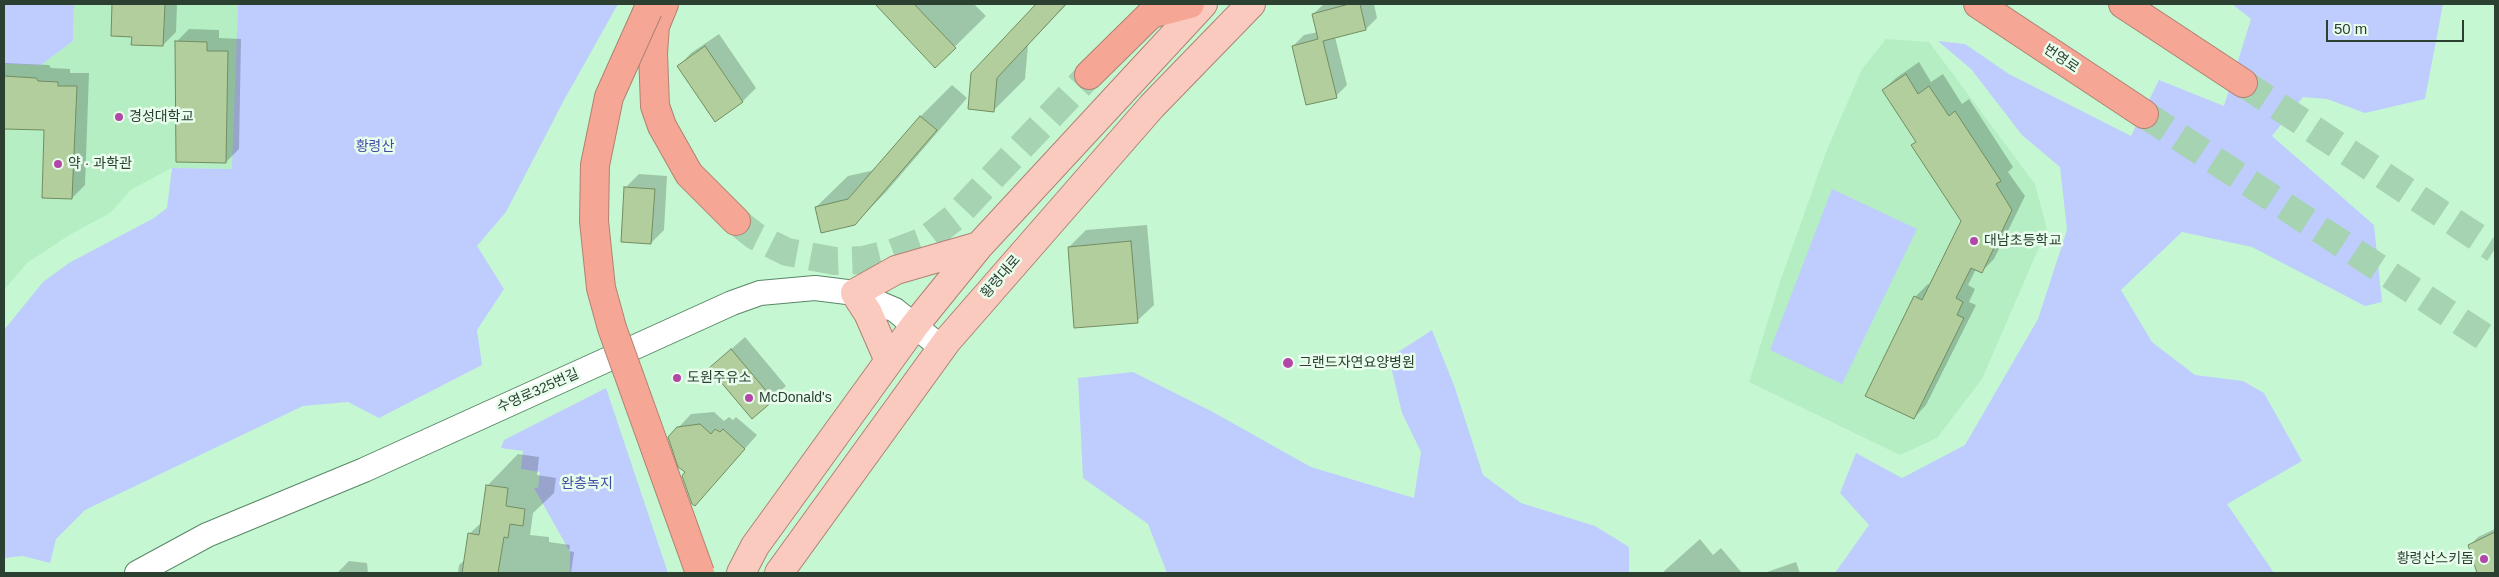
<!DOCTYPE html>
<meta charset="utf-8">
<style>
body{margin:0}
#map{position:relative;width:2499px;height:577px;overflow:hidden;background:#c5f8d2;font-family:Arial,sans-serif}
canvas{display:block}
.frame{position:absolute;inset:0;border:5px solid #2c4031;pointer-events:none}
.scale{position:absolute;left:2326px;top:20px;width:138px;height:22px;box-sizing:border-box;border:2px solid #2c4031;border-top:0;padding-left:6px;font-size:15px;line-height:18px;white-space:nowrap;color:#2c4031;-webkit-text-stroke:4px #e9fded;paint-order:stroke}
</style>
<div id="map">
<canvas width="2499" height="577"></canvas>
<div class="frame"></div>
<div class="scale">50 m</div>
</div>
<script>
const c = document.querySelector('canvas').getContext('2d');
c.lineJoin = 'round';
function paint(path, color) { c.fillStyle = color; c.fill(path, 'evenodd'); }
const poly = rows => new Path2D(rows.map(r => 'M' + r).join(''));
function stroke(path, color, width, dash) { c.strokeStyle = color; c.lineWidth = width; c.lineCap = dash ? 'butt' : 'round'; c.setLineDash(dash || []); c.stroke(path); }
function write(font, color, halo, rows, align = 'center') {
  c.font = font + ' Arial,"Noto Sans KR",sans-serif'; c.lineWidth = 5; c.setLineDash([]); c.textBaseline = 'middle'; c.strokeStyle = halo; c.fillStyle = color; for (const [text, x, y, turn = 0] of rows) {
    c.save(); c.translate(x, y); c.rotate((+turn || 0) * Math.PI / 180); c.textAlign = isNaN(turn) ? turn : align; if (halo) c.strokeText(text, 0, 0); c.fillText(text, 0, 0); c.restore();
  }
}
paint(poly([
 [74,4,238,4,233,169,172,168,132,189,110,213,71,234,27,263,4,290,4,64,41,65,73,41],
 [1886,39,1929,42,2035,184,2047,229,1982,379,1937,438,1900,455,1749,382,1780,282,1826,152,1862,69]
]), '#b5eec3');
paint(poly([
 [4,4,74,4,73,41,41,65,4,64],
 [238,4,618,4,563,102,506,212,477,246,504,289,477,330,482,365,379,418,348,402,303,406,85,510,56,539,50,563,23,556,4,558,4,330,43,282,69,263,154,218,167,208,172,168,232,169],
 [2232,4,2443,4,2425,99,2365,113,2327,99,2303,97,2272,136,2374,225,2382,302,2365,306,2252,247,2182,232,2121,290,2152,342,2195,375,2243,381,2264,393,2302,461,2227,504,2274,573,1835,573,1869,525,1840,493,1856,453,1902,478,1965,445,2038,319,2067,230,2060,167,2022,135,1971,69,1938,41,1965,44,2009,74,2131,136,2159,80,2224,106,2251,19],
 [1832,189,1917,229,1842,384,1770,350],
 [1432,330,1455,388,1483,475,1521,503,1595,526,1629,547,1629,573,1167,573,1148,524,1083,478,1078,378,1133,372,1211,411,1311,467,1414,498,1421,452,1402,413,1389,358],
 [606,388,668,573,570,573,570,552,534,488,538,488,540,472,521,469,523,451,501,448,504,440]
]), '#becdfe');
paint(poly([
 [113,4,177,4,176,32,163,45,133,35,112,35],
 [877,4,974,4,986,16,935,66],
 [1037,4,1067,4,1028,45,1025,79,994,110,973,74],
 [1324,4,1374,4,1377,18,1366,29,1335,37,1347,85,1336,96,1293,46,1304,35,1318,32,1313,14],
 [189,29,219,30,219,38,241,39,239,149,226,162,176,42],
 [719,34,756,88,743,101,715,120,679,66,691,53],
 [1919,62,1931,82,1943,74,1962,104,1969,99,2013,167,2008,172,2025,196,1994,259,1981,272,1976,269,1968,285,1975,289,1969,302,1976,305,1926,405,1914,418,1915,297,1928,284,1930,285,1962,221,1913,145,1917,141,1883,90,1896,78],
 [4,63,49,65,51,68,70,69,70,73,89,73,85,185,72,198,45,129,4,127],
 [952,85,967,98,886,192,855,224,816,207,848,176,875,170,921,116],
 [639,174,667,176,664,230,651,243,622,241,626,187],
 [1147,225,1154,305,1137,321,1069,247,1086,230],
 [745,337,786,386,752,417,710,368],
 [714,412,724,421,729,417,733,420,736,417,757,435,695,505,678,428,691,414],
 [518,454,539,457,537,475,556,478,554,493,533,513,530,535,549,537,549,542,570,545,569,551,574,552,571,573,458,573,459,565,466,559,469,534,482,522,487,486],
 [2495,529,2495,573,2478,573,2469,546,2478,537],
 [1700,539,1713,555,1721,548,1742,573,1662,573],
 [349,561,367,563,368,573,337,573],
 [1796,562,1800,573,1764,573]
]), '#0003');
const building = poly([
 [112,4,165,4,163,46,131,45,132,37,111,36,112,4],
 [875,4,914,4,956,48,935,68,875,4],
 [1036,4,1066,4,997,78,994,112,968,109,971,73,1036,4],
 [1349,4,1360,4,1366,30,1323,41,1337,98,1306,105,1292,46,1318,39,1312,14,1349,4],
 [175,41,207,42,207,51,228,51,226,163,176,162,175,41],
 [705,46,743,102,715,122,677,66,705,46],
 [1906,74,1918,94,1929,86,1949,116,1955,111,2001,181,1996,184,2012,210,1982,273,1971,268,1956,298,1963,302,1957,315,1964,318,1914,419,1865,396,1914,296,1922,300,1961,221,1911,145,1916,142,1882,90,1906,74],
 [4,76,36,78,38,81,58,82,58,86,77,86,72,199,42,198,44,130,4,129,4,76],
 [920,116,937,130,855,225,821,233,815,207,848,199,920,116],
 [624,187,655,189,651,244,621,242,624,187],
 [1131,241,1138,323,1074,328,1068,247,1131,241],
 [731,349,774,400,752,419,709,368,731,349],
 [700,424,711,434,715,429,720,432,723,429,745,449,695,506,692,504,682,476,685,472,678,467,668,437,677,427,700,424],
 [486,485,508,488,506,506,525,509,523,526,510,524,508,538,504,537,498,573,462,573,468,533,479,535,486,485],
 [2495,532,2495,573,2477,573,2468,545,2495,532]
]);
paint(building, '#b2ce9d');
stroke(building, '#738d60', 1);
stroke(poly([
 [2243,83,2495,249],
 [2144,114,2495,344],
 [736,221,755,236,787,252,835,261,863,260,892,253,924,241,955,217,1089,75]
]), '#a6d3b2', 28, [28, 14]);
const minor = poly([
 [137,573,207,535,364,470,732,303,760,293,815,288,855,293,895,310,942,348]
]);
const major = poly([
 [889,361,868,313,855,293,896,270,979,246],
 [741,573,755,546,915,325,979,246,1203,4],
 [779,573,947,341,1152,106,1251,4]
]);
const highway = poly([
 [664,4,655,26,653,53,655,106,662,126,689,174,736,221],
 [1978,4,2144,114],
 [2123,4,2243,83],
 [1089,75,1151,14,1190,4]
]);
stroke(minor, '#588765', 26);
stroke(major, '#af8272', 30);
stroke(highway, '#af8272', 30);
stroke(minor, '#fff', 24);
stroke(major, '#facabf', 28);
stroke(highway, '#f6a695', 28);
const highwayBridge = poly([
 [648,10,609,97,595,165,594,221,601,288,612,328,700,573]
]);
stroke(highwayBridge, '#af8272', 30, []);
stroke(highwayBridge, '#f6a695', 28);
for (const [x, y, r, color] of [
 [119,117,5,"#b347a7"],
 [58,164,5,"#b347a7"],
 [1974,241,5,"#b347a7"],
 [1288,363,6,"#b347a7"],
 [677,378,5,"#b347a7"],
 [749,398,5,"#b347a7"],
 [2484,559,5,"#b347a7"]
]) { const dot = new Path2D(); dot.arc(x, y, r, 0, 2 * Math.PI); c.fillStyle = color; c.fill(dot); stroke(dot, '#e9fded', 2); }
write('14px', '#2c4031', '#e9fded', [
 ["번영로",2061,59,34],
 ["황령대로",1001,277,-49],
 ["수영로325번길",538,391,-24]
]);
write('14px', '#2c4031', '#e9fded', [
 ["경성대학교",129,117],
 ["약 · 과학관",68,164],
 ["대남초등학교",1984,241],
 ["그랜드자연요양병원",1299,363],
 ["도원주유소",687,378],
 ["McDonald's",759,398],
 ["황령산스키돔",2474,559,"right"]
], 'left');
write('14px', '#3e4da1', '#e9fded', [
 ["황령산",375,147],
 ["완층녹지",587,484]
]);
</script>
